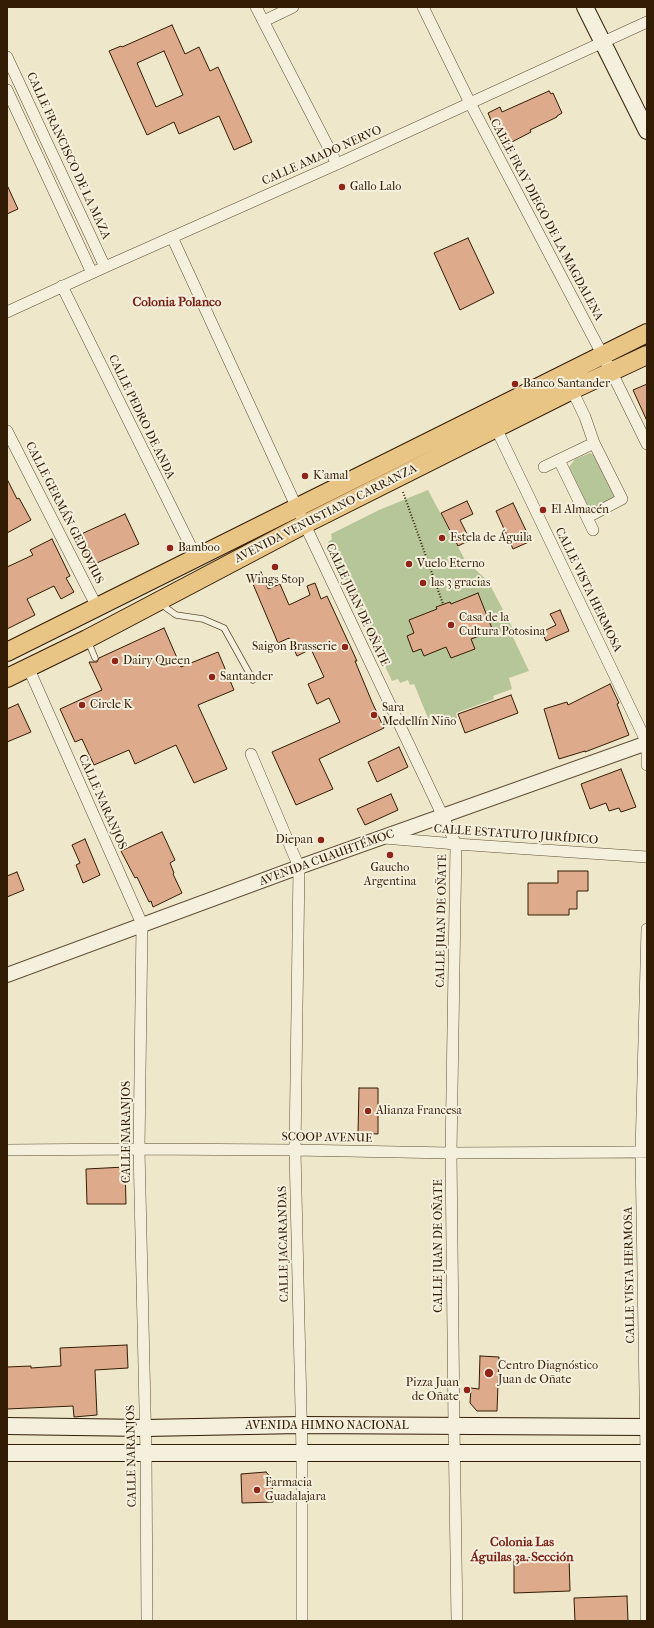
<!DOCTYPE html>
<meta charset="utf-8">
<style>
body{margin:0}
#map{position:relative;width:654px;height:1628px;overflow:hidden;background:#efe7ca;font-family:"IM FELL French Canon",serif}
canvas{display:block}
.frame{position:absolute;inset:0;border:8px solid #321c04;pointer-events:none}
</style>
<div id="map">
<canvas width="654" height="1628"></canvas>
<div class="frame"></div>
</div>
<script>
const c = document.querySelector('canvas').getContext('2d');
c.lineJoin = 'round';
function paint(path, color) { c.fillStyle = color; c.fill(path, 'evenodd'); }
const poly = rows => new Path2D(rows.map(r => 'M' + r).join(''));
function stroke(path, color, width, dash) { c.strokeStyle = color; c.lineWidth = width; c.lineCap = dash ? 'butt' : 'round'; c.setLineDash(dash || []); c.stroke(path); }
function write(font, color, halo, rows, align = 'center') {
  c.font = font + ' "IM FELL French Canon",serif'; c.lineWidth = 4; c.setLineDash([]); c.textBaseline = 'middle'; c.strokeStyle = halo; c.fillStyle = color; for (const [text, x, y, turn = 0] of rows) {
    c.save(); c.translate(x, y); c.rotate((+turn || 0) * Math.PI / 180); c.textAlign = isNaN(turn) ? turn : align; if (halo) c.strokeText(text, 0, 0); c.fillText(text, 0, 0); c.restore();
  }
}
paint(poly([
 [590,453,594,455,614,496,612,500,593,509,588,508,569,467,575,459],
 [428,490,465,560,488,581,513,629,510,631,529,671,509,678,512,689,493,696,494,699,456,713,457,718,437,725,433,717,428,718,414,684,410,685,408,680,400,683,398,679,392,681,328,542,332,539,331,534,379,510]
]), '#b7c698');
const building = poly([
 [172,25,185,54,199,47,210,71,218,67,252,142,234,150,219,116,179,134,174,122,147,135,109,51,121,46,122,47,172,25],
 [164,51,183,95,156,107,137,63,164,51],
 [549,91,551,94,553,93,562,113,557,116,557,117,530,130,531,132,508,144,498,121,492,123,488,113,500,107,502,112,549,91],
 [7,185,18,209,7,214,7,185],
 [468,238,494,293,460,310,434,253,468,238],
 [647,384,647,421,633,390,647,384],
 [7,479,17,499,19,498,31,520,7,533,7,479],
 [467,501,473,514,460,520,470,540,458,546,441,513,467,501],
 [513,503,531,541,513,549,496,511,513,503],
 [125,514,139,544,90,566,77,536,125,514],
 [52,539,70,576,66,578,74,592,61,599,54,586,27,599,35,615,7,629,7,567,33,555,30,550,52,539],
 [261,572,268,589,280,584,289,605,310,595,307,586,315,583,321,599,327,596,357,661,355,661,372,702,384,728,319,759,333,789,296,805,272,752,340,722,329,698,317,704,308,684,324,677,311,649,297,656,289,638,278,643,250,577,261,572],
 [478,593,493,631,471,639,475,649,451,658,446,647,424,656,421,649,413,652,407,636,414,633,409,620,437,609,436,607,450,602,451,604,478,593],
 [560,610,569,631,546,641,542,632,556,625,550,614,560,610],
 [164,628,181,667,218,652,234,690,198,705,227,769,194,783,176,745,135,764,129,750,94,765,82,739,75,742,60,709,102,690,89,662,97,662,99,658,164,628],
 [610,684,619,703,617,704,629,735,585,752,585,751,559,759,544,709,567,702,568,705,610,684],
 [511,695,518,713,465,733,458,714,511,695],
 [18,704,31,732,7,742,7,709,18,704],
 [399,747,408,767,377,782,368,762,399,747],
 [621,769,636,807,621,812,619,808,609,811,606,803,590,809,581,784,621,769],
 [391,794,398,810,365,825,357,809,391,794],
 [162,832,175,860,170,863,174,873,173,874,182,893,153,907,151,901,149,902,137,877,135,878,121,851,162,832],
 [85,839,100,875,83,883,76,865,80,863,72,845,85,839],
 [558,871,588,871,588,891,577,891,577,909,569,909,569,915,528,915,528,883,558,883,558,871],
 [17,872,24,890,7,897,7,876,17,872],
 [359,1088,378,1088,378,1134,358,1133,359,1088],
 [125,1167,126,1204,87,1204,86,1169,125,1167],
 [127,1345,128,1368,95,1370,97,1415,74,1417,73,1406,7,1409,7,1367,31,1366,31,1368,61,1366,60,1348,127,1345],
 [480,1356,499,1357,497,1411,477,1411,470,1403,471,1388,479,1389,480,1356],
 [266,1472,272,1479,273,1502,242,1503,241,1474,266,1472],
 [569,1556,570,1591,514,1593,514,1558,569,1556],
 [627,1596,628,1621,575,1621,574,1598,627,1596]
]);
paint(building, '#ddab8b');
stroke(building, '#321c04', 1);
const service = poly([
 [161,604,176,615,203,619,224,628,253,680],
 [88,641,95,658]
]);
const minor = poly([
 [256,7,337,164],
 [423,7,470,103,612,373,647,444],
 [264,21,293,7],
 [7,57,105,267],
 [7,90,92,273],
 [172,237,297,508,456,844,451,1153,454,1426,457,1621],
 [62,286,197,559],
 [7,312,105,267,337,164,647,22],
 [572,390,585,417,594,443,622,499,588,517],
 [496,428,647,743,647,765],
 [7,431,97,607],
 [559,460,593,530],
 [544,467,594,443],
 [28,667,142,924,139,1149,146,1453,147,1621],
 [251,754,299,867,295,1150,302,1453,302,1621],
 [384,838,456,844,647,857],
 [7,1150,139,1149,295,1150,451,1153,647,1152],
 [646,1621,646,1453,641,1152,647,929]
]);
const tertiary = poly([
 [7,975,299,867,647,743]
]);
const secondary = poly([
 [585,7,647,131],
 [7,1426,145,1428,301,1425,647,1427],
 [7,1453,647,1453]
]);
const primary = poly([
 [7,652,647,333],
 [7,678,87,639,305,524,572,390,647,355]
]);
stroke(service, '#614f36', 7);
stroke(minor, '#614f36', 12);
stroke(tertiary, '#614f36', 16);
stroke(secondary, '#321c04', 18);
stroke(primary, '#321c04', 20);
stroke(poly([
 [403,492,443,604]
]), '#321c04', 2, [1, 2]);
stroke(service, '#f5efdd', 5.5);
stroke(minor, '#f5efdd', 11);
stroke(tertiary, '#f5efdd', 14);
stroke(secondary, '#f5efdd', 16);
stroke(primary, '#e8c485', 18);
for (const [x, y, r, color] of [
 [342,187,4,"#8f2418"],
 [515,384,4,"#8f2418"],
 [305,476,4,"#8f2418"],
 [543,510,4,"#8f2418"],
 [442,538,4,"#8f2418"],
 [170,548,4,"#8f2418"],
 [409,564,4,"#8f2418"],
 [275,567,4,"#8f2418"],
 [423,583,4,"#8f2418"],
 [451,625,4,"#8f2418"],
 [345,647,4,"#8f2418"],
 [115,661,4,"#8f2418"],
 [212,677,4,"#8f2418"],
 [82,705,4,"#8f2418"],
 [374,715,4,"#8f2418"],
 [321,840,4,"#8f2418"],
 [390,855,4,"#8f2418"],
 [368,1111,4,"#8f2418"],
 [489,1373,5,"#8f2418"],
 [467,1390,4,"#8f2418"],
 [257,1490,4,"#8f2418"]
]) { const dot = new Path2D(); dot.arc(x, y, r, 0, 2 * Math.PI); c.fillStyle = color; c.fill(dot); stroke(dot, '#f5efdd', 1.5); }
write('12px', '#321c04', '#f5efdd', [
 ["CALLE FRANCISCO DE LA MAZA",68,156,65],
 ["CALLE AMADO NERVO",322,156,-24],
 ["CALLE FRAY DIEGO DE LA MAGDALENA",546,220,62],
 ["CALLE PEDRO DE ANDA",141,417,64],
 ["CALLE GERMÁN GEDOVIUS",64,513,63],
 ["AVENIDA VENUSTIANO CARRANZA",326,514,-27],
 ["CALLE VISTA HERMOSA",588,590,64],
 ["CALLE JUAN DE OÑATE",357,605,65],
 ["CALLE NARANJOS",102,802,66],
 ["CALLE ESTATUTO JURÍDICO",516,835,4],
 ["AVENIDA CUAUHTÉMOC",327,858,-20],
 ["CALLE JUAN DE OÑATE",442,921,-89],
 ["CALLE NARANJOS",127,1132,-90],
 ["SCOOP AVENUE",327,1138,1],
 ["CALLE JACARANDAS",284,1244,-91],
 ["CALLE JUAN DE OÑATE",439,1246,-90],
 ["CALLE VISTA HERMOSA",630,1275,-91],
 ["AVENIDA HIMNO NACIONAL",327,1426],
 ["CALLE NARANJOS",132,1456,-91]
]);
write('12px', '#321c04', '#f5efdd', [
 ["Gallo Lalo",350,187],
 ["Banco Santander",523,384],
 ["K'amal",313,476],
 ["El Almacén",551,510],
 ["Estela de Águila",450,538],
 ["Bamboo",178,548],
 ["Vuelo Eterno",417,564],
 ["Wings Stop",275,580,"center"],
 ["las 3 gracias",431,583],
 ["Casa de la",459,618],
 ["Cultura Potosina",459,632],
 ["Saigon Brasserie",337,647,"right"],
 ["Dairy Queen",123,661],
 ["Santander",220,677],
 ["Circle K",90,705],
 ["Sara",382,708],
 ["Medellín Niño",382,722],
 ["Diepan",313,840,"right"],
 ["Gaucho",390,868,"center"],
 ["Argentina",390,882,"center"],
 ["Alianza Francesa",376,1111],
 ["Centro Diagnóstico",498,1366],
 ["Juan de Oñate",498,1380],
 ["Pizza Juan",459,1383,"right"],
 ["de Oñate",459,1397,"right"],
 ["Farmacia",265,1483],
 ["Guadalajara",265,1497]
], 'left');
write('bold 13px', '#7a1f14', '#f5efdd', [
 ["Colonia Polanco",177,303],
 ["Colonia Las",522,1543],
 ["Águilas 3a. Sección",522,1558]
]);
</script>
